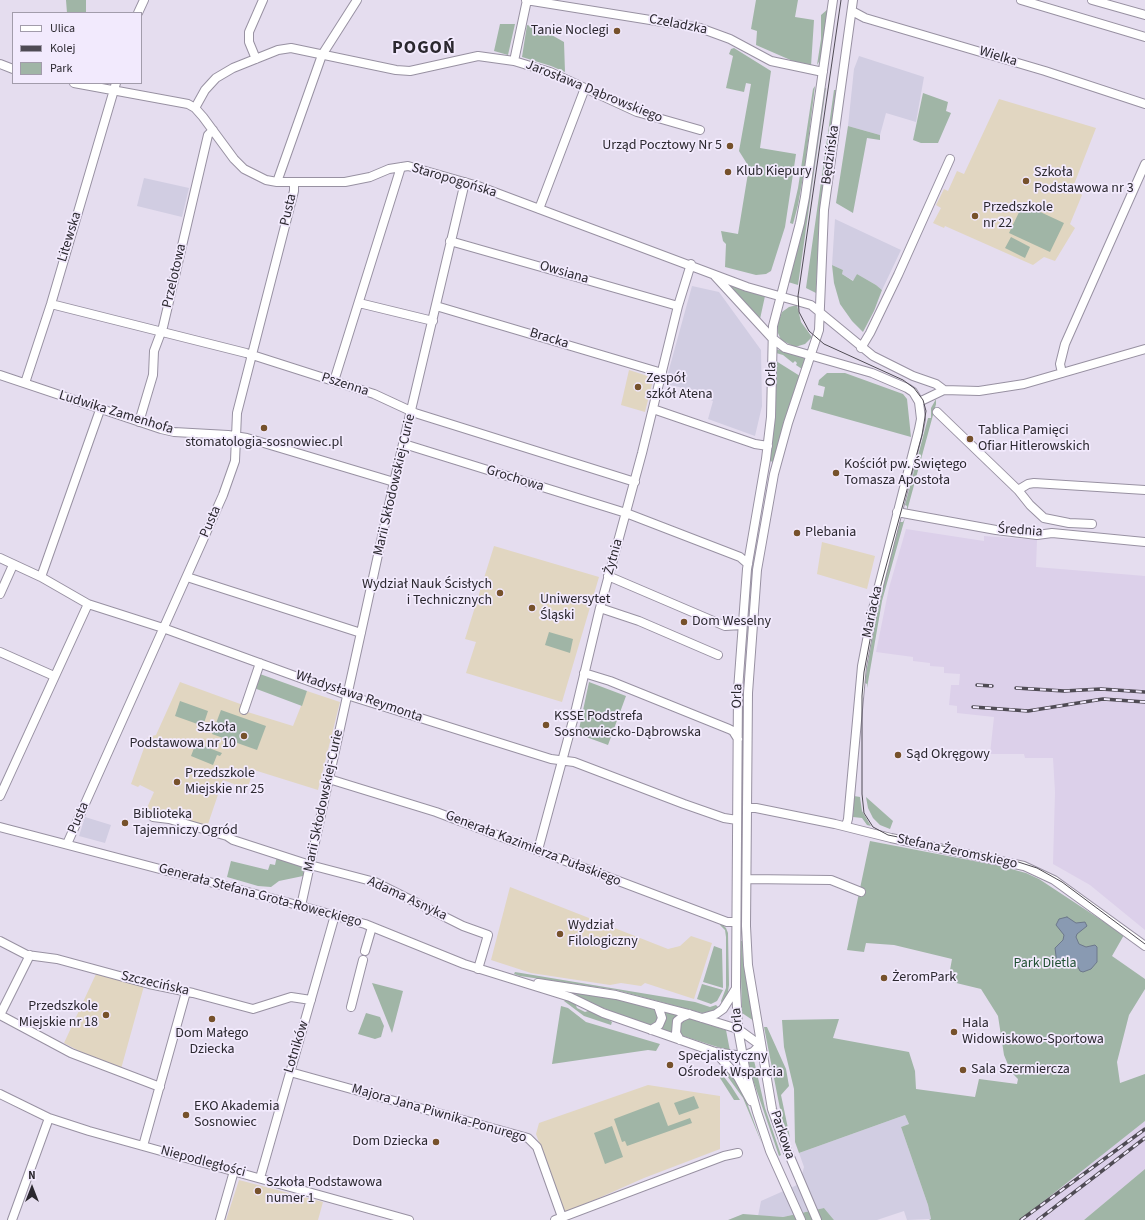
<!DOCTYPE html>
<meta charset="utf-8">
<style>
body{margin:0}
#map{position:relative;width:1145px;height:1220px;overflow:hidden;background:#e5ddef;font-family:"Source Sans 3",sans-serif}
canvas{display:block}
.legend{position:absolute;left:12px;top:12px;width:130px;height:72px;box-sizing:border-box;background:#f2eafd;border:1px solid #a29cab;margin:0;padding:5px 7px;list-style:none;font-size:12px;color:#2b282f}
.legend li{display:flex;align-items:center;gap:8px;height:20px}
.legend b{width:20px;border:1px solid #a29cab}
.north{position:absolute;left:12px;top:1168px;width:40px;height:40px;-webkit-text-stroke:3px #f2eafd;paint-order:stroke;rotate:0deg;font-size:11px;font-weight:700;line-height:16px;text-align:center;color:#2b282f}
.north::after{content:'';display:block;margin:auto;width:14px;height:18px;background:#2b282f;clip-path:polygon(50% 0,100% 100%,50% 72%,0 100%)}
</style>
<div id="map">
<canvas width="1145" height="1220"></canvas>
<ul class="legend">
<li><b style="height:5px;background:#fff"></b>Ulica</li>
<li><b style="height:5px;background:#4f4b54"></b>Kolej</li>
<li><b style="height:11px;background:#a0b5a6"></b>Park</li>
</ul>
<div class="north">N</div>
</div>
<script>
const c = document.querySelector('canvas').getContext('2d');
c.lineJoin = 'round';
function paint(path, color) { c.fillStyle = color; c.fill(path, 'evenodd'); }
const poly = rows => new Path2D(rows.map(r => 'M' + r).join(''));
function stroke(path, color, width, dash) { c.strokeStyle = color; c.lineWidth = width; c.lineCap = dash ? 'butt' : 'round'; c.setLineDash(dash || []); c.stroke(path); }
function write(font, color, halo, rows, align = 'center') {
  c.font = font + ' "Source Sans 3",sans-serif'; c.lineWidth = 3.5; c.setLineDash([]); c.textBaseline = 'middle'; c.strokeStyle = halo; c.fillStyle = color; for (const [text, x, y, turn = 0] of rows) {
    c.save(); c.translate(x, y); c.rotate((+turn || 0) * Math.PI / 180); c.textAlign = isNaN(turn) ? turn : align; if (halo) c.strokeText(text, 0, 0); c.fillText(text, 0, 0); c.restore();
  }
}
paint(poly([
 [859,56,924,77,916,122,886,113,880,135,848,126,854,69],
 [144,178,189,188,182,217,137,206],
 [835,219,901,250,882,290,876,285,857,274,854,281,842,274,843,270,832,265],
 [692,286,719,292,761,350,762,406,755,436,708,419,713,401,679,387,665,384],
 [85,817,111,825,105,843,79,836],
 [905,1115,909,1124,901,1127,928,1205,931,1219,907,1220,904,1211,877,1220,834,1220,824,1208,783,1217,758,1216,761,1201,797,1185,796,1181,801,1178,804,1167,799,1153]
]), '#d1cde2');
paint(poly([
 [906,529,984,541,984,536,1037,540,1036,567,1145,576,1145,930,1090,885,1053,864,1055,792,1053,758,1025,758,1024,754,990,754,994,717,957,713,957,706,949,705,951,685,959,685,960,674,944,673,944,667,930,666,930,663,913,661,913,657,876,652,889,588],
 [1145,1121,1145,1169,1084,1220,1020,1220]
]), '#dcd0ea');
paint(poly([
 [999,99,1096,128,1073,187,1082,195,1070,224,1075,228,1055,261,1044,257,1033,265,945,226,944,228,933,223,941,208,936,205,944,189,948,191,957,171,964,174],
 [629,370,651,377,653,380,645,412,621,405],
 [822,542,875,556,867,589,817,574],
 [494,546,599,577,562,702,466,673,476,642,465,639],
 [180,682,243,705,241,710,293,726,307,691,340,702,318,790,254,770,247,789,223,780,207,827,146,810,154,792,140,785,138,787,131,784,148,737,156,735],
 [510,887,668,949,680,946,691,936,712,943,694,999,645,983,641,986,621,983,610,985,531,973,491,960],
 [96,974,144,986,121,1069,92,1058,64,1043],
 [648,1085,720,1096,720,1149,644,1178,565,1213,536,1134,539,1123],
 [239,1180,323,1202,318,1220,226,1220]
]), '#e1d6c1');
paint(poly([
 [66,0,86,0,86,13,67,13],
 [756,0,798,0,795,17,814,20,811,66,795,62,756,45,757,31,751,29],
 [828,9,820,60,817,65,821,39,821,15],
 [500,24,515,24,508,55,494,51],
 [527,25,541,29,564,42,565,72,551,66,522,57],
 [734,48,771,71,760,148,796,154,785,227,771,271,766,274,756,275,725,267,726,244,723,241,721,231,738,234,749,167,739,151,751,84,746,83,744,92,726,88,733,56,729,54,731,49],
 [815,86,805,166,798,205,793,224,790,223,798,188,813,89],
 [824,88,826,88,798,285,788,282,805,216],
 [834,90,836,90,820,207,816,293,806,288],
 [923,93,948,102,946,111,951,113,938,143,921,143,913,140],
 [848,126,880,135,880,140,867,138,853,213,836,203],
 [1023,204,1064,223,1050,252,1009,233],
 [1011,237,1030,247,1025,258,1005,248],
 [832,265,843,270,842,274,853,281,857,274,876,285,882,290,874,311,863,332,852,321,840,304,834,283],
 [723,281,765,296,760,319,734,294],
 [797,305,801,322,812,337,805,344,795,347,781,340,778,333,777,325,782,312,789,307],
 [776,349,805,358,802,369,796,365,797,363,795,361,793,363,783,355,776,353],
 [776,361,800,376,773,462,770,461,776,397],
 [827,373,845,373,903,394,907,399,911,437,811,409,814,395,823,397,825,387,818,385,819,380],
 [936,399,936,404,907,511,907,506,905,505,928,418,931,418,931,408],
 [905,518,882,601,867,688,867,684,865,683,867,668,878,607,900,522,903,522],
 [549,632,573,639,570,653,545,645],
 [260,674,307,691,302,706,254,688],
 [589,682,626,696,608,745,578,734],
 [180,701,208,711,203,726,175,716],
 [221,710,266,726,257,750,212,734],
 [196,743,222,753,220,756,217,755,213,765,191,756],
 [854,796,860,797,862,811,871,826,867,825,862,818,853,817],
 [866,797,893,821,890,829,880,825,873,818,868,808],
 [870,841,1000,866,1026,873,1039,879,1124,935,1112,956,1145,979,1145,989,1129,1015,1117,1062,1120,1083,1145,1074,1145,1121,1020,1220,929,1220,931,1219,928,1205,901,1127,909,1124,905,1115,799,1153,795,1142,794,1089,784,1047,782,1020,839,1019,833,1038,909,1052,915,1071,916,1089,975,1097,979,1079,1017,1084,1018,1079,1011,1072,1004,1055,998,1016,981,989,948,981,952,959,894,945,866,943,864,952,847,950],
 [277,856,305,865,303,876,279,881,271,887,258,886,227,877,231,861,268,870,270,864,275,865],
 [721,923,726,928,728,933,729,985,727,998,722,1005,721,1001,726,988,726,937,725,930,720,925],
 [740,941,742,941,743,959,754,1021,742,1013],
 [714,946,722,949,723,988,703,982],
 [515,972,695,1002,710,1007,716,1005,719,1008,711,1012,702,1013,616,990,520,976,514,974],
 [372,983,403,991,392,1033],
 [702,984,723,990,717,1001,711,1004,697,999],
 [577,993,625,1000,655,1009,659,1016,656,1023,652,1025,641,1023,575,997],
 [566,999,575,1003,577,1008,585,1012,591,1010,596,1012,612,1022,611,1025,584,1016,564,1001],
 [561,1006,568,1008,586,1022,660,1044,656,1051,648,1050,552,1064],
 [664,1011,679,1015,672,1024,673,1033,659,1028,665,1016],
 [366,1013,380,1017,384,1026,381,1037,375,1039,358,1034],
 [688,1018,726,1030,730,1051,683,1036,679,1030,681,1024],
 [764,1027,767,1027,786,1069,789,1086,781,1095,790,1138,782,1119],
 [753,1056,765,1108,781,1155,779,1156,751,1074,748,1059],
 [727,1069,736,1081,746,1100,762,1144,743,1098,725,1073],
 [721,1073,731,1086,740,1100,734,1100,720,1078],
 [694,1096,699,1108,679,1115,674,1103],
 [659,1102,668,1126,690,1118,692,1123,627,1146,625,1141,622,1142,614,1119],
 [612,1126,623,1157,605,1164,594,1133],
 [1145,1169,1145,1220,1084,1220],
 [824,1208,834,1220,728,1220,743,1214,783,1217]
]), '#a0b5a6');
const water = poly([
 [1067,917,1076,923,1085,922,1087,926,1077,934,1076,937,1079,944,1086,947,1095,945,1097,947,1097,962,1091,969,1083,972,1080,971,1076,963,1073,962,1062,966,1057,964,1055,948,1063,940,1064,935,1056,925,1059,919,1067,917]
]);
paint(water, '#899ab2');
stroke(water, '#6d788b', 1);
const minor = poly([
 [526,0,700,28,730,39,771,61,823,72],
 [1021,0,1145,37],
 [1092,0,1145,15],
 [852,11,865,18,1045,71,1145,104],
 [138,13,144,0],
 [256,59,249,42,249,32,263,0],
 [514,61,527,0],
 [0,64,13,69],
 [74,83,188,104,195,108,203,117,234,159,244,169,266,180,277,182,345,182,370,177,389,169,408,166,478,186,747,287,811,305,873,356,913,376,936,384,944,390],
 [195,108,205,90,216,78,233,68,278,50,291,48,396,70,410,71,478,56,514,61,550,72,637,112,700,130],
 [277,182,322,55,357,0],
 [539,209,585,88],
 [450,241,678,306],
 [715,276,772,338,785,348,872,373,907,388,913,392,919,402,921,419,919,429,873,609,862,666,848,819,846,826],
 [359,303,433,321],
 [51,304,246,353,374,394,415,413,635,482],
 [436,306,662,373],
 [861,348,870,333,898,275,950,159],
 [1062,373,1060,364,1065,344,1145,164],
 [0,375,161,429,174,432,228,435,247,438,394,482],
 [334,381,401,167],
 [25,383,51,304,116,83],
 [919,402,944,390,979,391,1024,384,1145,349],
 [653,409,755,444,768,446],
 [937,412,1018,490,1030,505,1044,518,1069,523,1092,524],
 [139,422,153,375,154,351,163,327,208,135,213,130],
 [404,444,626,513,740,557,748,564],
 [1018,490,1028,484,1034,483,1145,490],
 [897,512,996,530,1037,535,1052,533,1145,542],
 [0,558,41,577,88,604,163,628,347,695,551,759,574,762,684,804,724,818,737,820],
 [608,576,725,626,742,625],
 [41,577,100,410],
 [187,577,361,633],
 [0,594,13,565],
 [600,608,639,621,718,655],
 [0,652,54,676],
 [584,673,610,681,729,729,733,731,738,739],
 [244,710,260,663],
 [329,779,436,812,727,922,736,922],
 [0,796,88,604],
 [748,808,756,808,835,824,891,838,1024,866,1054,880,1145,946],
 [153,817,169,819,227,836,233,840,310,865,375,882,463,926,488,935,478,969],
 [0,827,301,906,365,924,464,964,570,997,603,1013,715,1052,743,1056,753,1052,760,1045],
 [67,844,223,495,235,461,237,413,294,191,294,182],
 [538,850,575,713,600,608,642,453,678,306,691,264],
 [747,879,831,880,861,892],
 [301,906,394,482,465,182],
 [0,941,27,955,57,959,149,984,193,993,253,1009,291,997,311,1000],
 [365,951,372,927],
 [538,983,616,995,689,1014,738,1029,760,1045],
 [351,1007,363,960],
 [0,1015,71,1053,160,1087],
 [0,1015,30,955],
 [702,1018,716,1014,723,1009,735,990],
 [651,1030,659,1025,662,1018,658,1006],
 [680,1040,676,1033,677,1021,682,1017,689,1014],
 [715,1052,738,1077,751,1101],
 [290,1072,528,1138,537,1147,562,1217],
 [0,1094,49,1118,89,1131,409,1220],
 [143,1146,186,992],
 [260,1178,335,915],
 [12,1220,49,1118],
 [220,1220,234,1171],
 [555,1220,724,1156,738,1153],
 [801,1220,770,1151,757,1112,745,1068,738,1029,736,987,738,690,747,569,766,459,771,417,773,326,800,223,805,197,833,0],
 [817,1220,785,1145,772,1109,748,965,746,926,748,693,757,570,774,474,788,423,819,330,824,210,853,0]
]);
stroke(minor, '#9891a2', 10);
stroke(minor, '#fff', 8);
stroke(poly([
 [841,0,798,296,799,312,809,331,824,344,903,380,914,388,923,400,926,411,922,435,879,592,864,672,862,696,862,794,864,813,873,827,888,835,1012,860,1037,868,1062,882,1145,944]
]), '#4f4b54', 1);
const rail = poly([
 [977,685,992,686],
 [1016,688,1064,691,1101,689,1145,692],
 [973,707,1028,711,1103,699,1145,702],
 [1021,1220,1145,1129],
 [1038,1220,1145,1138]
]);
stroke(rail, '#4f4b54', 3.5);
stroke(rail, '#f2eafd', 2, [6]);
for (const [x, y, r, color] of [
 [617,31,4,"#76512b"],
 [730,146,4,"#76512b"],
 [728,172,4,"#76512b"],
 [1026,181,4,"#76512b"],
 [975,216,4,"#76512b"],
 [638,387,4,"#76512b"],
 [264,428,4,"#76512b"],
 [970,439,4,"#76512b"],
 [836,473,4,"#76512b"],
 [797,533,4,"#76512b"],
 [500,593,4,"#76512b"],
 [532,608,4,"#76512b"],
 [684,622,4,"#76512b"],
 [546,725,4,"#76512b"],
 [244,736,4,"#76512b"],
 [898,755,4,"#76512b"],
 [177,782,4,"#76512b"],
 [125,823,4,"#76512b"],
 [560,934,4,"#76512b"],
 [884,978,4,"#76512b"],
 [106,1015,4,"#76512b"],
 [212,1019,4,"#76512b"],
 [954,1032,4,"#76512b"],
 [670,1065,4,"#76512b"],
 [963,1070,4,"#76512b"],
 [186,1115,4,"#76512b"],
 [436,1142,4,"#76512b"],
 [258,1191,4,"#76512b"]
]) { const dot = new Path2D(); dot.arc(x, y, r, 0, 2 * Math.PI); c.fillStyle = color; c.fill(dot); stroke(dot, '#f2eafd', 1.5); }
write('14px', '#2b282f', '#f2eafd', [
 ["Czeladzka",678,25,11],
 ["Wielka",998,57,17],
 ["Jarosława Dąbrowskiego",594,92,22],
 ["Będzińska",831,155,-82],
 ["Staropogońska",454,181,17],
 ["Pusta",289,210,-77],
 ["Litewska",70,237,-73],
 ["Owsiana",564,273,16],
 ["Przelotowa",175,276,-77],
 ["Bracka",549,339,17],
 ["Orla",772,374,-89],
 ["Pszenna",345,385,18],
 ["Ludwika Zamenhofa",116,413,17],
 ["Grochowa",515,479,17],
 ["Marii Skłodowskiej-Curie",395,485,-77],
 ["Pusta",211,522,-66],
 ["Średnia",1020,531,4],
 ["Żytnia",614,557,-74],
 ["Mariacka",873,612,-78],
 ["Orla",738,696,-89],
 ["Władysława Reymonta",359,697,19],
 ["Marii Skłodowskiej-Curie",324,801,-78],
 ["Pusta",79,818,-66],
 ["Generała Kazimierza Pułaskiego",533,849,21],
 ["Stefana Żeromskiego",957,852,12],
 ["Generała Stefana Grota-Roweckiego",260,896,15],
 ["Adama Asnyka",407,899,25],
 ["Szczecińska",155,984,13],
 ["Orla",738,1020,-95],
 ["Lotników",297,1047,-73],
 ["Majora Jana Piwnika-Ponurego",439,1114,16],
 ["Parkowa",782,1135,71],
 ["Niepodległości",203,1162,15]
]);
write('14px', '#2b282f', '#f2eafd', [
 ["Tanie Noclegi",609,31,"right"],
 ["Urząd Pocztowy Nr 5",722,146,"right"],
 ["Klub Kiepury",736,172],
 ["Szkoła",1034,173],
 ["Podstawowa nr 3",1034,189],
 ["Przedszkole",983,208],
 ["nr 22",983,224],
 ["Zespół",646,379],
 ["szkół Atena",646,395],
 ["Tablica Pamięci",978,431],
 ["Ofiar Hitlerowskich",978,447],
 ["stomatologia-sosnowiec.pl",264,443,"center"],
 ["Kościół pw. Świętego",844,465],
 ["Tomasza Apostoła",844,481],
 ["Plebania",805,533],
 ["Wydział Nauk Ścisłych",492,585,"right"],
 ["i Technicznych",492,601,"right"],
 ["Uniwersytet",540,600],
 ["Śląski",540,616],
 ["Dom Weselny",692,622],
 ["KSSE Podstrefa",554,717],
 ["Sosnowiecko-Dąbrowska",554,733],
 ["Szkoła",236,728,"right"],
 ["Podstawowa nr 10",236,744,"right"],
 ["Sąd Okręgowy",906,755],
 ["Przedszkole",185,774],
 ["Miejskie nr 25",185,790],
 ["Biblioteka",133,815],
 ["Tajemniczy Ogród",133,831],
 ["Wydział",568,926],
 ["Filologiczny",568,942],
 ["ŻeromPark",892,978],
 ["Przedszkole",98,1007,"right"],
 ["Miejskie nr 18",98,1023,"right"],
 ["Hala",962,1024],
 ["Widowiskowo-Sportowa",962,1040],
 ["Dom Małego",212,1034,"center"],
 ["Dziecka",212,1050,"center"],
 ["Specjalistyczny",678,1057],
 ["Ośrodek Wsparcia",678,1073],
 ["Sala Szermiercza",971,1070],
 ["EKO Akademia",194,1107],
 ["Sosnowiec",194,1123],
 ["Dom Dziecka",428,1142,"right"],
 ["Szkoła Podstawowa",266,1183],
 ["numer 1",266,1199]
], 'left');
write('14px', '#215033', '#f2eafd', [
 ["Park Dietla",1045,964]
]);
c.letterSpacing = '1px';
write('bold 18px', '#2b282f', '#f2eafd', [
 ["POGOŃ",424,49]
]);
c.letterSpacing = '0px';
</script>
